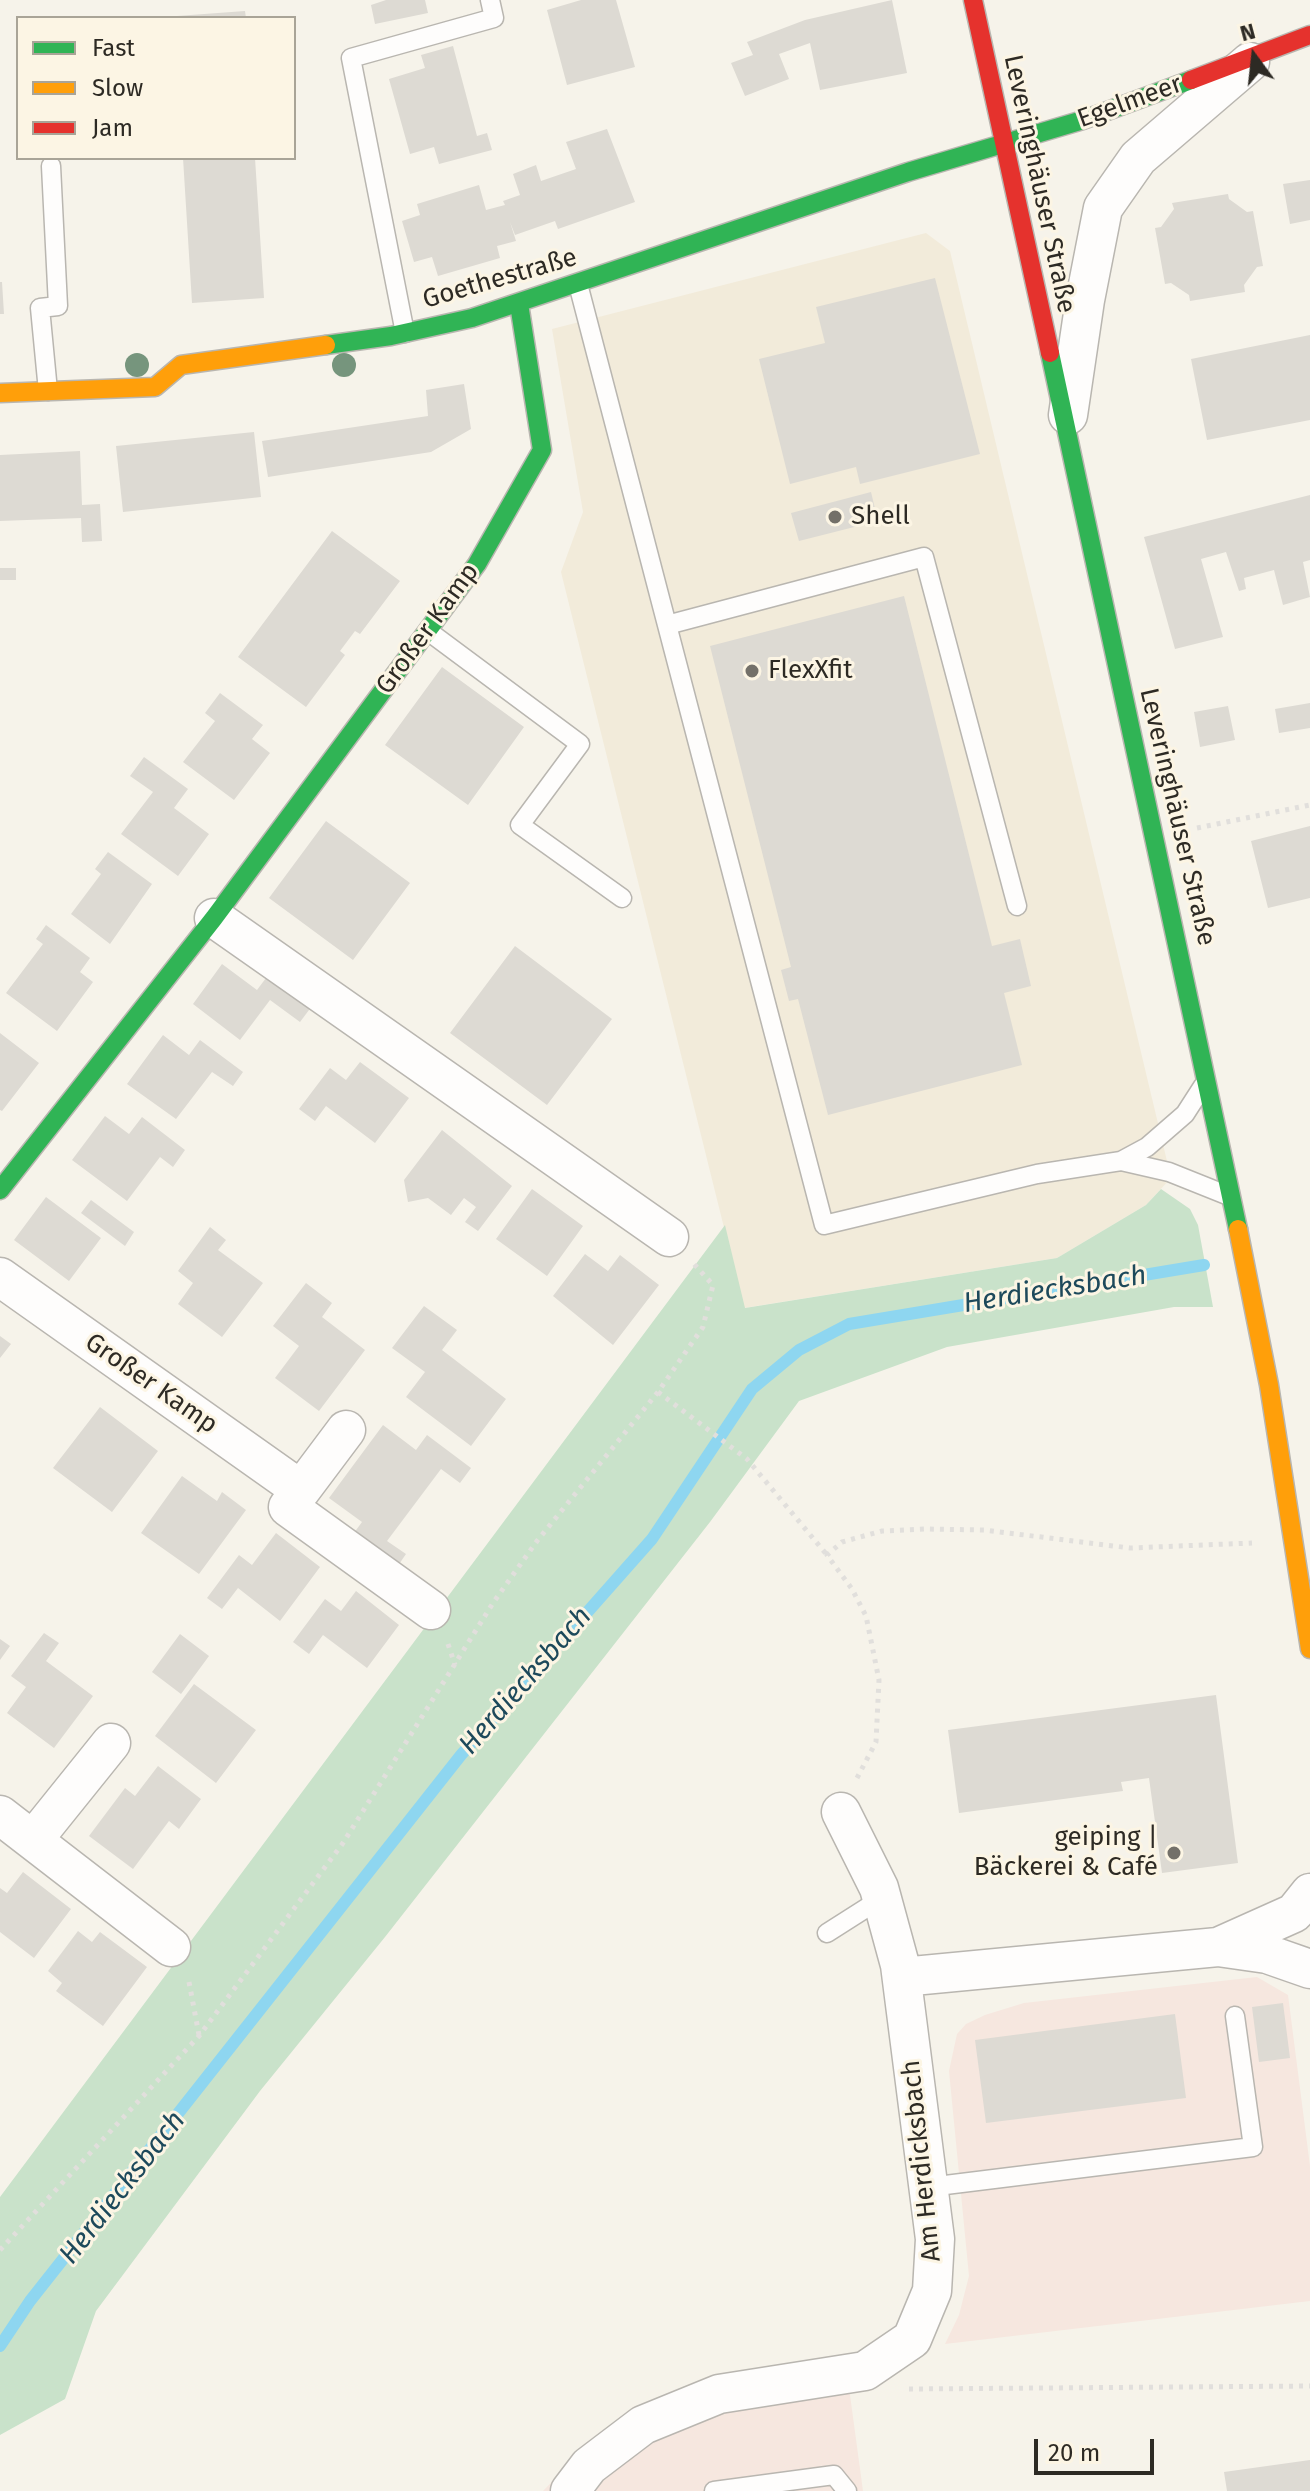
<!DOCTYPE html>
<meta charset="utf-8">
<style>
body{margin:0}
#map{position:relative;width:1310px;height:2491px;overflow:hidden;background:#f6f3ea;font-family:"Fira Sans",sans-serif}
canvas{display:block}
.legend{position:absolute;left:16px;top:16px;width:280px;height:144px;box-sizing:border-box;background:#fcf5e4;border:2px solid #a9a497;margin:0;padding:10px 14px;list-style:none;font-size:24px;color:#2d2a24}
.legend li{display:flex;align-items:center;gap:16px;height:40px}
.legend b{width:40px;border:2px solid #a9a497}
.north{position:absolute;left:1214px;top:16px;width:80px;height:80px;-webkit-text-stroke:6px #fcf5e4;paint-order:stroke;rotate:345deg;font-size:22px;font-weight:700;line-height:32px;text-align:center;color:#2d2a24}
.north::after{content:'';display:block;margin:auto;width:28px;height:36px;background:#2d2a24;clip-path:polygon(50% 0,100% 100%,50% 72%,0 100%)}
.scale{position:absolute;left:1034px;top:2439px;width:120px;height:36px;box-sizing:border-box;border:4px solid #2d2a24;border-top:0;padding-left:10px;font-size:24px;line-height:28px;white-space:nowrap;color:#2d2a24;-webkit-text-stroke:6px #fcf5e4;paint-order:stroke}
</style>
<div id="map">
<canvas width="1310" height="2491"></canvas>
<ul class="legend">
<li><b style="height:10px;background:#30b455"></b>Fast</li>
<li><b style="height:10px;background:#ff9f0a"></b>Slow</li>
<li><b style="height:10px;background:#e5322d"></b>Jam</li>
</ul>
<div class="north">N</div>
<div class="scale">20 m</div>
</div>
<script>
const c = document.querySelector('canvas').getContext('2d');
c.lineJoin = 'round';
function paint(path, color) { c.fillStyle = color; c.fill(path, 'evenodd'); }
const poly = rows => new Path2D(rows.map(r => 'M' + r).join(''));
function stroke(path, color, width, dash) { c.strokeStyle = color; c.lineWidth = width; c.lineCap = dash ? 'butt' : 'round'; c.setLineDash(dash || []); c.stroke(path); }
function write(font, color, halo, rows, align = 'center') {
  c.font = font + ' "Fira Sans",sans-serif'; c.lineWidth = 6; c.setLineDash([]); c.textBaseline = 'middle'; c.strokeStyle = halo; c.fillStyle = color; for (const [text, x, y, turn = 0] of rows) {
    c.save(); c.translate(x, y); c.rotate((+turn || 0) * Math.PI / 180); c.textAlign = isNaN(turn) ? turn : align; if (halo) c.strokeText(text, 0, 0); c.fillText(text, 0, 0); c.restore();
  }
}
paint(poly([
 [926,233,950,251,1171,1178,1146,1205,1057,1258,744,1308,561,572,583,512,552,329]
]), '#f2ebda');
paint(poly([
 [1257,1977,1288,1995,1310,2166,1310,2301,945,2344,959,2315,969,2276,949,2071,957,2034,966,2024,985,2015,1024,2003],
 [845,2358,863,2491,543,2491,592,2440,663,2395,713,2377]
]), '#f6e7df');
paint(poly([
 [1161,1189,1190,1209,1198,1225,1213,1307,1174,1307,947,1347,799,1401,710,1522,385,1937,260,2091,96,2311,65,2399,0,2435,0,2197,725,1225,745,1308,1057,1258,1146,1205]
]), '#c9e2ca');
stroke(poly([
 [0,2346,30,2301,461,1755,652,1539,752,1389,799,1350,849,1324,1204,1265]
]), '#8ed6f0', 12);
paint(poly([
 [386,0,425,0,428,13,375,24,371,5],
 [581,0,616,0,635,67,567,85,547,10],
 [892,0,907,73,820,90,810,43,779,54,789,79,745,96,731,63,753,55,747,42,805,20],
 [245,11,246,18,177,18,177,16],
 [453,46,477,136,487,133,492,150,439,164,434,147,410,154,389,79,425,68,421,55],
 [607,129,635,202,558,229,555,221,515,235,510,222,516,241,497,246,500,258,438,276,432,257,414,262,402,221,420,215,417,204,479,185,486,210,505,205,503,201,520,195,513,174,536,165,541,181,576,169,566,142],
 [183,158,255,158,264,298,192,303],
 [1310,180,1310,220,1290,224,1283,184],
 [1228,194,1229,199,1247,212,1253,211,1263,266,1257,267,1244,285,1245,292,1190,301,1189,295,1171,283,1165,284,1155,228,1161,227,1174,209,1172,203],
 [935,278,980,454,860,484,856,467,790,484,759,359,825,343,816,307],
 [0,282,2,282,4,314,0,314],
 [1310,335,1310,420,1207,440,1191,359],
 [464,384,471,429,431,452,268,477,262,441,428,416,426,390],
 [254,432,261,497,123,512,116,446],
 [80,451,82,505,100,504,102,541,82,542,81,518,0,521,0,455],
 [871,492,878,521,799,541,791,513],
 [1310,495,1310,560,1303,562,1310,597,1283,605,1274,570,1244,578,1246,589,1239,591,1226,552,1201,559,1223,637,1175,649,1144,537],
 [332,531,400,581,360,634,355,631,340,651,345,655,306,707,238,657],
 [0,568,16,568,16,580,0,580],
 [904,596,992,946,1020,939,1031,986,1004,993,1022,1065,828,1115,798,999,789,1001,781,970,791,967,710,646],
 [442,667,524,727,468,805,385,745],
 [220,693,263,725,252,739,270,753,234,800,183,762,215,721,205,713],
 [1310,703,1310,728,1279,733,1275,709],
 [1228,706,1235,740,1200,747,1194,712],
 [144,757,188,789,174,808,209,834,178,876,121,834,153,792,130,776],
 [326,821,410,883,353,960,269,898],
 [1310,826,1310,898,1268,908,1251,841],
 [108,852,152,884,110,944,71,914,101,874,95,869],
 [46,925,90,958,80,972,93,982,57,1031,6,993,43,944,36,939],
 [515,946,612,1019,547,1105,450,1033],
 [222,964,257,990,269,974,312,1006,300,1022,270,1000,240,1040,193,1004],
 [0,1033,39,1063,2,1111,0,1110],
 [163,1035,189,1055,200,1040,243,1072,233,1086,212,1072,176,1119,127,1084],
 [360,1062,409,1098,375,1143,326,1106,315,1121,299,1109,330,1068,346,1080],
 [105,1116,129,1134,142,1117,185,1150,173,1167,160,1157,127,1201,72,1160],
 [442,1130,512,1186,478,1231,465,1222,476,1207,464,1198,451,1215,428,1198,408,1202,404,1180],
 [532,1189,583,1226,547,1276,496,1239],
 [46,1197,101,1238,69,1281,14,1240],
 [91,1200,134,1232,125,1246,81,1213],
 [210,1227,226,1240,218,1250,263,1283,222,1337,178,1304,193,1283,178,1271],
 [585,1254,608,1271,620,1255,659,1285,613,1345,553,1296],
 [306,1283,332,1303,322,1317,365,1350,319,1411,275,1378,299,1346,273,1326],
 [424,1306,457,1330,442,1350,506,1399,471,1446,406,1397,425,1372,392,1348],
 [0,1336,11,1344,0,1358],
 [100,1407,158,1451,112,1512,53,1468],
 [383,1425,416,1450,427,1435,471,1468,460,1483,441,1469,387,1541,406,1554,395,1570,351,1537,362,1522,329,1498],
 [182,1476,217,1501,222,1492,246,1510,199,1574,141,1533],
 [276,1533,320,1567,280,1621,238,1588,222,1609,207,1598,239,1555,252,1565],
 [356,1591,399,1625,367,1668,323,1635,309,1654,293,1642,325,1599,341,1611],
 [44,1633,59,1643,46,1661,93,1696,54,1748,7,1713,26,1687,11,1676],
 [180,1634,209,1656,181,1694,152,1672],
 [0,1639,10,1646,0,1660],
 [194,1684,256,1730,216,1783,155,1736],
 [1216,1695,1238,1863,1162,1873,1149,1778,1121,1782,1123,1791,959,1813,948,1730],
 [158,1766,201,1799,179,1829,169,1821,133,1869,89,1836,125,1788,135,1796],
 [23,1872,71,1909,34,1958,0,1932,0,1888,7,1893],
 [78,1931,92,1942,100,1932,147,1967,103,2026,56,1991,62,1983,48,1971],
 [1283,2003,1290,2058,1259,2062,1252,2007],
 [1175,2014,1186,2098,986,2123,975,2040],
 [1310,2460,1310,2491,1227,2491,1224,2472]
]), '#dddad3');
const lane = poly([
 [578,284,667,625,924,557,1017,906],
 [405,333,351,58,494,18,490,0],
 [48,391,40,308,58,306,51,166],
 [667,625,824,1225,1037,1174,1121,1161,1147,1147,1185,1114,1203,1086],
 [428,631,580,744,520,825,622,898],
 [1121,1161,1169,1172,1229,1196],
 [827,1933,882,1898],
 [929,2187,1253,2147,1235,2016],
 [714,2491,834,2475,847,2491]
]);
const street = poly([
 [1068,415,1085,300,1103,208,1138,158,1250,62],
 [214,918,669,1237],
 [0,1277,301,1490,288,1507,431,1610],
 [301,1490,346,1430],
 [0,1815,171,1947],
 [33,1840,111,1743],
 [1218,1947,1294,1913,1310,1893],
 [902,1977,1218,1947,1267,1954,1310,1969],
 [570,2491,589,2466,643,2425,719,2394,865,2371,912,2339,932,2291,935,2239,900,1965,879,1888,841,1812]
]);
const fast = poly([
 [326,345,391,336,472,318,908,172,1083,120,1191,80],
 [1050,353,1238,1229],
 [0,1190,214,918,477,564,542,450,519,304]
]);
const slow = poly([
 [0,393,155,387,181,365,326,345],
 [1238,1229,1269,1385,1310,1649]
]);
const jam = poly([
 [973,0,1050,353],
 [1191,80,1310,35]
]);
stroke(lane, '#b9b6b0', 21);
stroke(street, '#b9b6b0', 41);
stroke(fast, '#b9b6b0', 21);
stroke(slow, '#b9b6b0', 21);
stroke(jam, '#b9b6b0', 21);
stroke(poly([
 [1197,828,1310,805],
 [658,1392,747,1459,827,1555],
 [448,1644,455,1665],
 [857,1778,876,1742,879,1680,866,1616,852,1589,827,1555,842,1542,882,1531,926,1529,984,1530,1130,1548,1252,1543],
 [189,1982,199,2035],
 [0,2250,199,2036,343,1843,493,1603,537,1541,658,1392,703,1327,713,1285,694,1264],
 [909,2389,1310,2386]
]), '#e1dfdc', 5, [4, 6]);
stroke(lane, '#fefdfc', 18);
stroke(street, '#fefdfc', 38);
stroke(fast, '#30b455', 18);
stroke(slow, '#ff9f0a', 18);
stroke(jam, '#e5322d', 18);
c.fillStyle = '#76957d';
for (const [x, y] of [
 [137,365],
 [344,365]
]) { c.beginPath(); c.arc(x, y, 12, 0, 2 * Math.PI); c.fill(); }
for (const [x, y, r, color] of [
 [835,517,8,"#737069"],
 [752,671,8,"#737069"],
 [1174,1853,8,"#737069"]
]) { const dot = new Path2D(); dot.arc(x, y, r, 0, 2 * Math.PI); c.fillStyle = color; c.fill(dot); stroke(dot, '#fcf5e4', 3); }
write('26px', '#2d2a24', '#fcf5e4', [
 ["Egelmeer",1130,102,-20],
 ["Leveringhäuser Straße",1039,184,78],
 ["Goethestraße",500,279,-16],
 ["Großer Kamp",428,629,-54],
 ["Leveringhäuser Straße",1177,817,77],
 ["Großer Kamp",151,1384,35],
 ["Am Herdicksbach",922,2161,-96]
]);
write('26px', '#2d2a24', '#fcf5e4', [
 ["Shell",851,517],
 ["FlexXfit",768,671],
 ["geiping |",1158,1838,"right"],
 ["Bäckerei & Café",1158,1868,"right"]
], 'left');
write('italic 28px', '#1d495b', '#fcf5e4', [
 ["Herdiecksbach",1055,1290,-9],
 ["Herdiecksbach",526,1681,-49],
 ["Herdiecksbach",123,2188,-52]
]);
</script>
